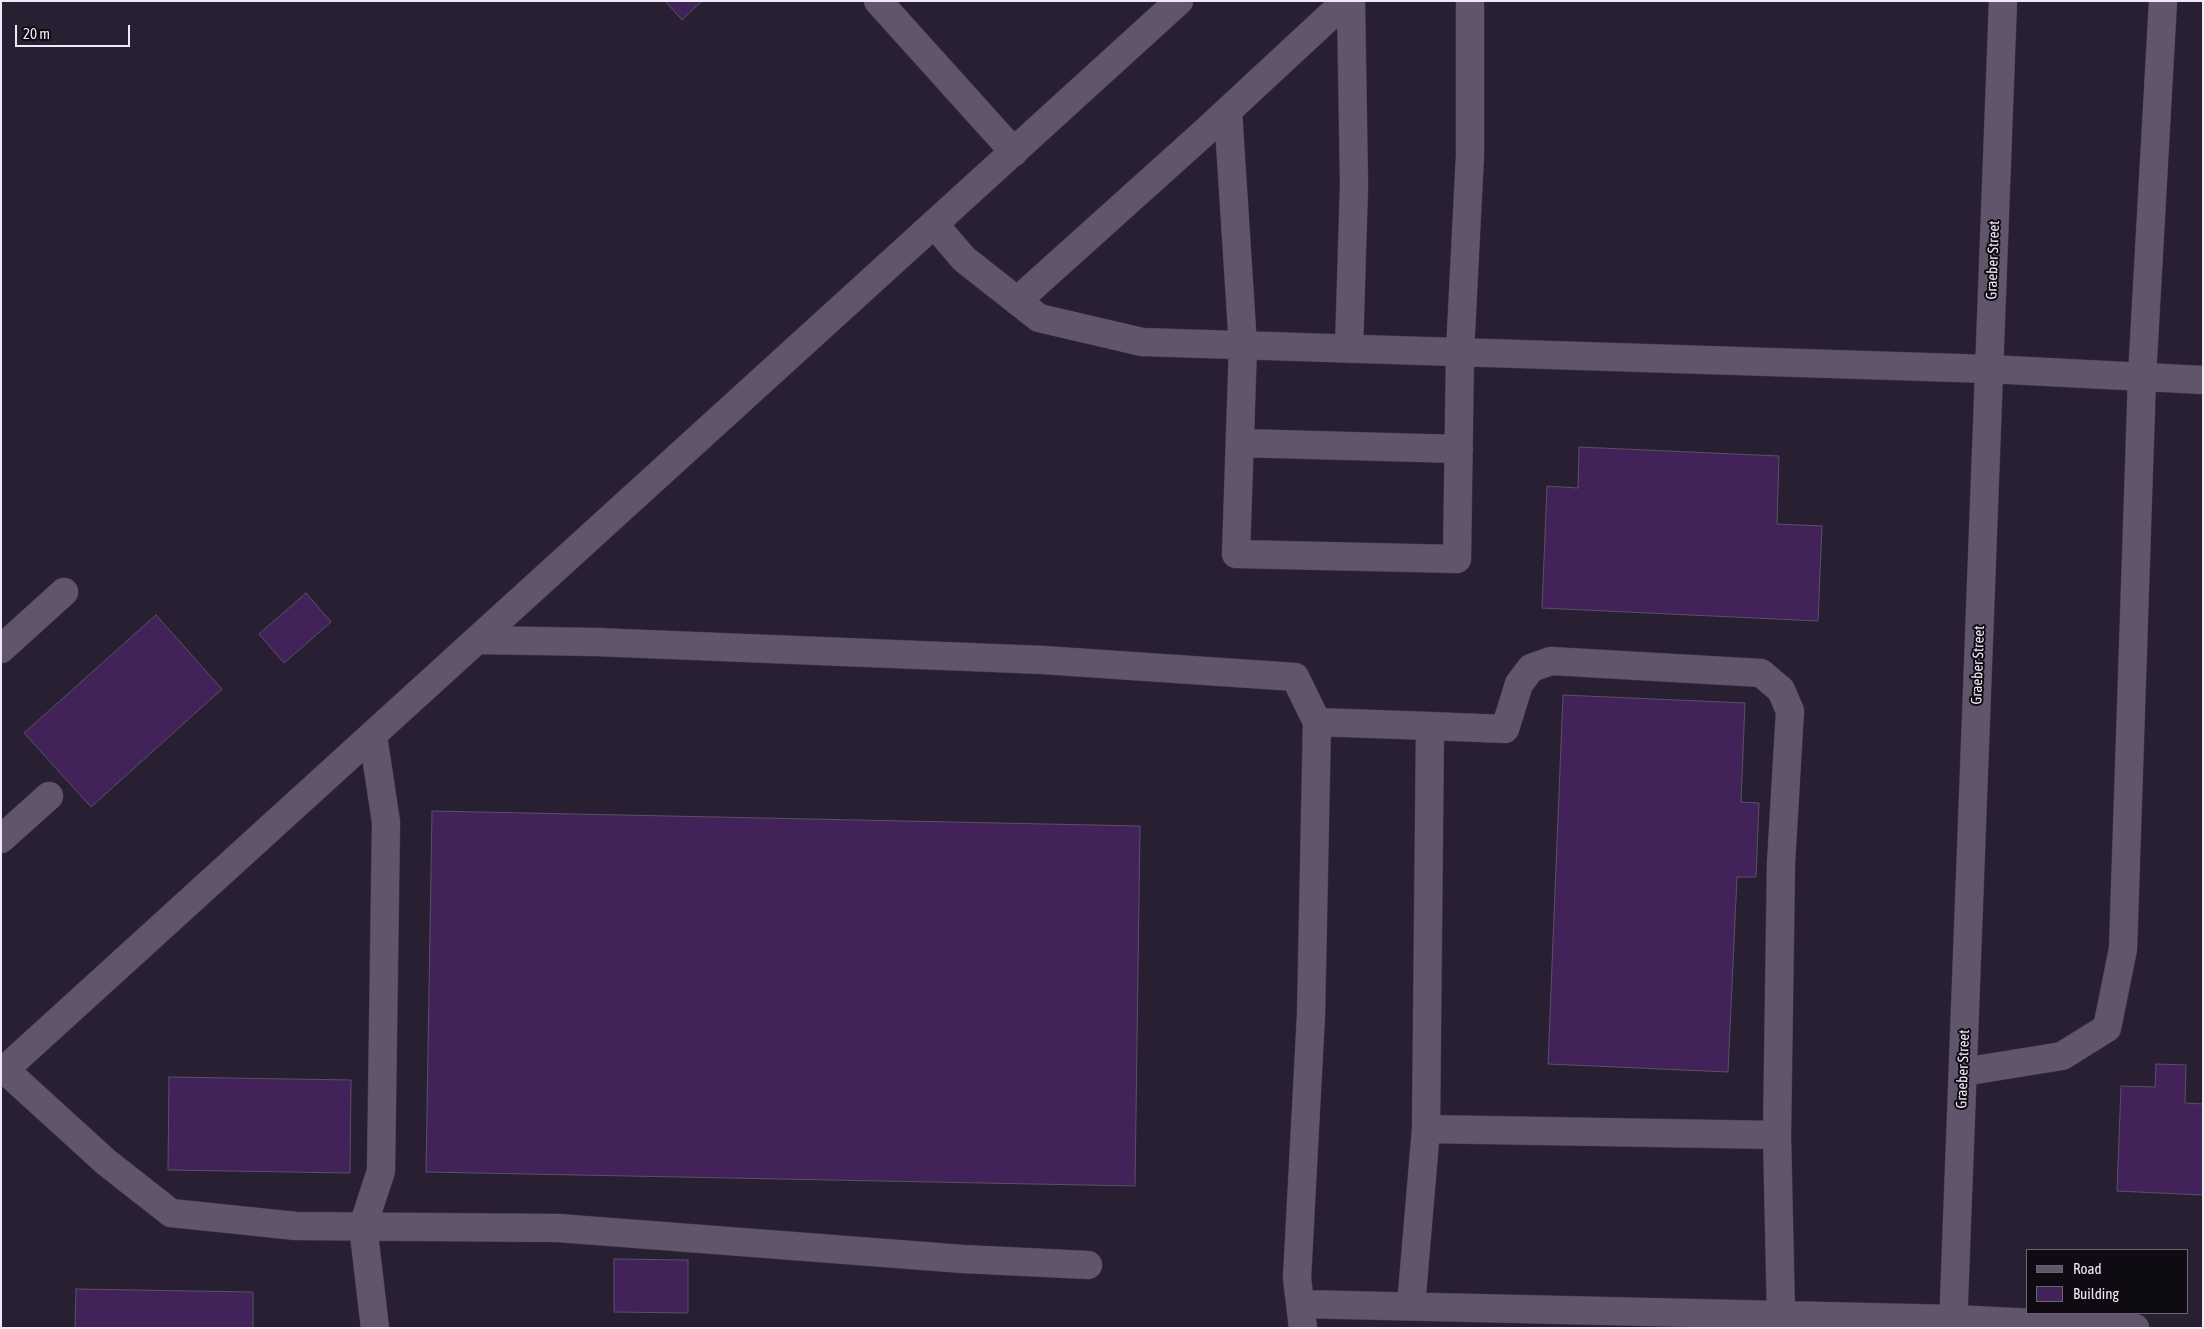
<!DOCTYPE html>
<style>
body{margin:0}
#map{position:relative;width:2204px;height:1329px;overflow:hidden;background:#291f32;font-family:"Asap Condensed",sans-serif}
canvas{display:block}
.frame{position:absolute;inset:0;border:2px solid #efe9f6;pointer-events:none}
.legend{position:absolute;left:2026px;top:1249px;width:162px;height:65px;box-sizing:border-box;background:#0f0b13;border:1px solid #69646e;margin:0;padding:6px 9px;list-style:none;font-size:15px;color:#efe9f6}
.legend li{display:flex;align-items:center;gap:10px;height:25px}
.legend b{width:25px;border:1px solid #69646e}
.scale{position:absolute;left:15px;top:25px;width:115px;height:22px;box-sizing:border-box;border:2px solid #efe9f6;border-top:0;padding-left:6px;font-size:15px;line-height:18px;white-space:nowrap;color:#efe9f6;-webkit-text-stroke:4px #0f0b13;paint-order:stroke}
</style>
<div id="map">
<canvas width="2204" height="1329"></canvas>
<div class="frame"></div>
<ul class="legend">
<li><b style="height:6px;background:#61556c"></b>Road</li>
<li><b style="height:14px;background:#422359"></b>Building</li>
</ul>
<div class="scale">20 m</div>
</div>
<script>
const c = document.querySelector('canvas').getContext('2d');
c.lineJoin = 'round';
function paint(path, color) { c.fillStyle = color; c.fill(path, 'evenodd'); }
const poly = rows => new Path2D(rows.map(r => 'M' + r).join(''));
function stroke(path, color, width, dash) { c.strokeStyle = color; c.lineWidth = width; c.lineCap = dash ? 'butt' : 'round'; c.setLineDash(dash || []); c.stroke(path); }
function write(font, color, halo, rows, align = 'center') {
  c.font = font + ' "Asap Condensed",sans-serif'; c.lineWidth = 4; c.setLineDash([]); c.textBaseline = 'middle'; c.strokeStyle = halo; c.fillStyle = color; for (const [text, x, y, turn = 0] of rows) {
    c.save(); c.translate(x, y); c.rotate((+turn || 0) * Math.PI / 180); c.textAlign = isNaN(turn) ? turn : align; if (halo) c.strokeText(text, 0, 0); c.fillText(text, 0, 0); c.restore();
  }
}
const building = poly([
 [665,1,702,1,682,20,665,1],
 [1579,447,1779,456,1777,524,1822,526,1818,621,1542,608,1547,486,1578,488,1579,447],
 [306,593,331,622,284,663,259,634,306,593],
 [156,615,222,689,91,807,24,733,156,615],
 [1563,695,1745,703,1741,802,1759,803,1756,877,1737,877,1728,1072,1548,1064,1563,695],
 [432,811,1140,826,1135,1186,426,1172,432,811],
 [2156,1064,2186,1065,2185,1103,2203,1104,2203,1195,2117,1191,2121,1086,2155,1087,2156,1064],
 [169,1077,351,1080,350,1173,168,1170,169,1077],
 [614,1259,688,1260,688,1313,614,1312,614,1259],
 [76,1289,253,1292,253,1328,75,1328,76,1289]
]);
paint(building, '#422359');
stroke(building, '#5b5066', 1);
const minor = poly([
 [878,1,1014,152],
 [1228,111,1243,346,1236,554,1457,559,1460,352,1470,155,1470,1],
 [934,224,964,259,1039,318,1142,342,1989,369,2203,380],
 [1017,301,1206,131,1346,1],
 [1349,349,1354,185,1351,1],
 [1240,443,1459,449],
 [478,640,596,642,1043,660,1295,677,1317,722,1311,1015,1297,1278,1303,1328],
 [1,649,64,592],
 [1317,722,1430,726,1426,1129,1411,1306],
 [1430,726,1505,729,1519,684,1531,668,1551,661,1761,673,1781,690,1790,711,1781,863,1777,1135],
 [373,736,386,822,381,1171,363,1226,375,1328],
 [1,839,49,796],
 [5,1070,106,1162,171,1213,296,1226,558,1228,963,1259,1088,1265],
 [1963,1072,2062,1056,2107,1028,2123,949,2142,377,2163,1],
 [1,1073,1179,1],
 [1426,1129,1777,1135,1781,1315],
 [1300,1304,1954,1319,2135,1328],
 [1953,1328,2003,1]
]);
stroke(minor, '#433a4a', 29);
stroke(minor, '#61556c', 28);
write('15px', '#efe9f6', '#0f0b13', [
 ["Graeber Street",1993,260,-88],
 ["Graeber Street",1978,665,-88],
 ["Graeber Street",1963,1069,-88]
]);
</script>
